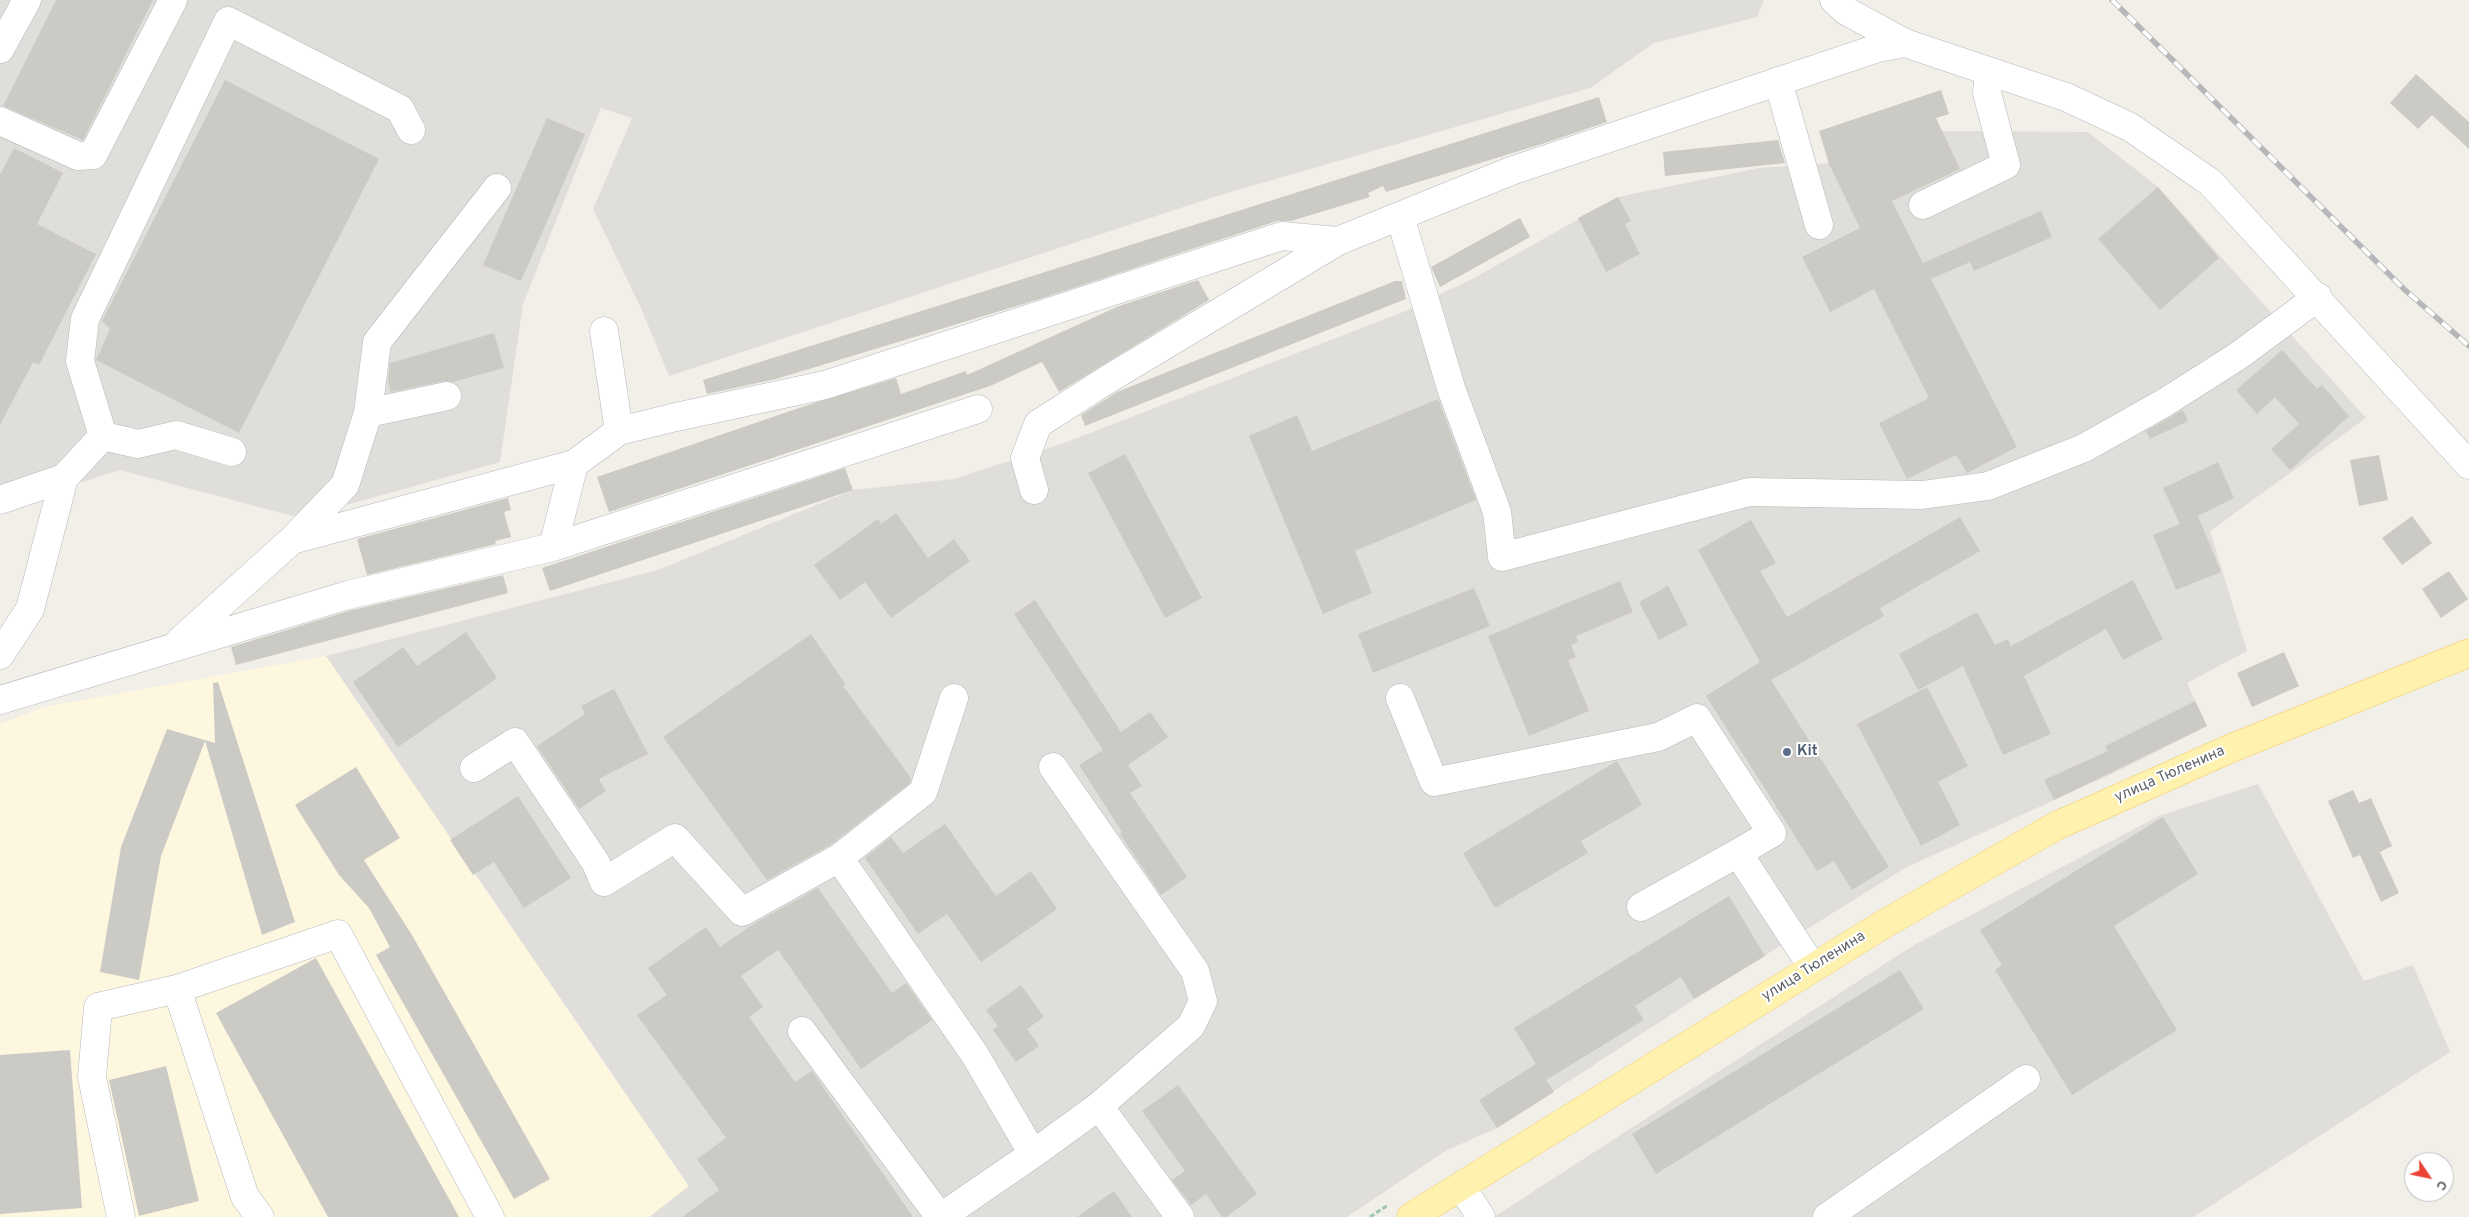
<!DOCTYPE html>
<meta charset="utf-8">
<style>
body{margin:0}
#map{position:relative;width:2469px;height:1217px;overflow:hidden;background:#f1efe8;font-family:Overpass,sans-serif}
canvas{display:block}
.north{position:absolute;left:2404px;top:1152px;width:50px;height:50px;box-sizing:border-box;background:#fff;border:1px solid #bfc1c3;border-radius:50%;rotate:124deg;font-size:14px;font-weight:700;line-height:20px;text-align:center;color:#5f6368}
.north::after{content:'';display:block;margin:auto;width:18px;height:22px;background:#ea4335;clip-path:polygon(50% 0,100% 100%,50% 72%,0 100%)}
</style>
<div id="map">
<canvas width="2469" height="1217"></canvas>
<div class="north">С</div>
</div>
<script>
const c = document.querySelector('canvas').getContext('2d');
c.lineJoin = 'round';
function paint(path, color) { c.fillStyle = color; c.fill(path, 'evenodd'); }
const poly = rows => new Path2D(rows.map(r => 'M' + r).join(''));
function stroke(path, color, width, dash) { c.strokeStyle = color; c.lineWidth = width; c.lineCap = dash ? 'butt' : 'round'; c.setLineDash(dash || []); c.stroke(path); }
function write(font, color, halo, rows, align = 'center') {
  c.font = font + ' Overpass,sans-serif'; c.lineWidth = 4; c.setLineDash([]); c.textBaseline = 'middle'; c.strokeStyle = halo; c.fillStyle = color; for (const [text, x, y, turn = 0] of rows) {
    c.save(); c.translate(x, y); c.rotate((+turn || 0) * Math.PI / 180); c.textAlign = isNaN(turn) ? turn : align; if (halo) c.strokeText(text, 0, 0); c.fillText(text, 0, 0); c.restore();
  }
}
paint(poly([
 [326,656,689,1187,649,1217,0,1217,0,724,44,707]
]), '#fef7e0');
paint(poly([
 [0,0,1764,0,1757,17,1654,43,1590,88,1217,196,669,376,641,308,593,209,632,118,601,108,523,304,500,462,300,518,120,470,0,508],
 [1942,131,2088,132,2158,187,2366,418,2210,531,2247,651,2187,683,2207,726,2118,771,1905,868,1695,999,1497,1128,1447,1150,1347,1217,649,1217,689,1186,326,656,658,570,853,490,954,479,1064,443,1403,312,1472,279,1618,197,1759,168,1823,164],
 [2258,784,2364,981,2413,965,2450,1052,2193,1217,1494,1217,1914,945,2159,816]
]), '#e0deda');
paint(poly([
 [56,0,153,0,83,140,3,106],
 [2416,74,2469,122,2469,149,2432,115,2418,129,2390,103],
 [225,80,379,159,239,433,96,360,110,329,102,321],
 [1941,90,1949,114,1936,118,1960,169,1892,201,1923,263,2041,211,2052,237,1974,271,1970,262,1931,279,2017,447,1967,473,1956,455,1907,479,1879,423,1929,398,1874,289,1830,312,1802,257,1860,228,1829,164,1819,131],
 [1599,97,1607,122,1545,143,1386,192,1383,186,1368,193,1370,197,1291,221,1277,221,1043,298,776,379,707,394,703,380],
 [547,118,585,134,521,281,483,265],
 [1778,140,1785,163,1665,176,1663,152],
 [14,148,63,173,37,224,96,254,39,365,33,362,0,425,0,175],
 [2158,187,2219,258,2160,310,2098,239],
 [1618,197,1631,221,1625,224,1640,254,1606,272,1578,218],
 [1520,218,1530,237,1440,287,1431,267],
 [1198,280,1209,300,1059,392,1042,362,990,386,609,512,597,477,808,405,896,378,901,394,966,371,967,375,1119,306],
 [1395,281,1402,281,1406,299,1085,426,1081,415,1117,392],
 [494,333,504,368,453,382,444,381,391,392,388,380,390,363],
 [2282,350,2317,389,2322,385,2349,416,2290,470,2271,449,2299,424,2275,397,2257,414,2236,390],
 [1438,399,1476,500,1355,551,1372,593,1323,614,1249,436,1297,415,1312,451],
 [2183,410,2188,421,2150,439,2146,431],
 [1125,454,1202,598,1165,618,1088,473],
 [2379,455,2388,500,2359,506,2350,460],
 [2218,462,2234,498,2198,516,2221,572,2176,590,2153,535,2180,524,2163,488],
 [845,468,853,490,550,591,542,568],
 [508,498,511,510,504,512,511,537,495,541,496,544,367,575,357,539],
 [896,513,928,558,954,539,970,561,891,618,865,582,840,600,814,565,878,519,881,524],
 [2412,516,2432,543,2402,565,2382,538],
 [1960,517,1980,551,1880,608,1884,616,1771,680,1889,867,1852,890,1834,861,1817,871,1706,696,1760,662,1698,550,1751,520,1776,563,1760,571,1787,617],
 [2449,571,2468,599,2441,618,2422,589],
 [503,575,508,593,236,665,231,647,352,610],
 [2133,580,2163,639,2123,660,2106,629,2024,676,2051,734,2003,755,1963,666,1918,690,1899,654,1977,612,1995,645,2008,639,2011,646],
 [1620,581,1633,612,1576,636,1578,642,1571,645,1576,657,1568,660,1589,711,1529,736,1488,636],
 [1668,586,1688,625,1659,640,1639,602],
 [1474,588,1490,626,1373,673,1358,634],
 [1035,600,1121,732,1150,712,1168,737,1128,765,1142,786,1130,793,1187,877,1161,895,1120,834,1122,832,1079,765,1103,750,1014,614],
 [466,632,497,678,398,747,353,682,403,647,417,666],
 [811,634,846,685,843,686,911,778,910,783,830,845,767,880,663,737],
 [2284,652,2299,686,2252,707,2237,673],
 [218,682,295,922,262,935,205,741,161,856,139,980,100,972,121,847,167,729,215,743,213,683],
 [1927,687,1968,766,1938,782,1960,825,1921,846,1857,724],
 [614,689,648,754,599,779,606,791,579,809,537,746,585,714,581,706],
 [2195,701,2207,726,2054,800,2044,780,2108,751,2105,746],
 [1617,761,1642,805,1581,841,1588,853,1495,908,1463,853],
 [356,767,400,838,364,860,412,935,550,1179,514,1199,376,955,390,947,369,908,339,875,295,805],
 [2353,790,2359,803,2371,798,2392,846,2380,852,2399,893,2381,902,2360,855,2353,858,2328,801],
 [518,796,571,878,524,908,494,862,473,875,450,840],
 [2163,817,2198,874,2114,926,2177,1030,2072,1095,1995,970,2002,965,1980,930],
 [945,824,996,896,1031,871,1057,909,981,962,947,914,918,934,865,858,891,837,903,853],
 [818,888,892,993,906,983,932,1020,861,1069,778,950,741,976,763,1007,749,1017,795,1082,812,1071,913,1217,682,1217,719,1190,697,1159,726,1138,637,1015,667,995,648,968,706,927,720,947,755,923],
 [1729,896,1765,956,1694,999,1681,977,1635,1006,1644,1020,1546,1080,1554,1092,1497,1128,1479,1100,1536,1064,1514,1028],
 [316,958,459,1217,328,1217,216,1013],
 [1900,970,1924,1009,1656,1174,1632,1134],
 [1021,985,1044,1017,1027,1029,1039,1046,1016,1062,993,1030,998,1026,986,1010],
 [70,1050,82,1208,0,1214,0,1055],
 [166,1066,199,1201,139,1216,109,1080],
 [1178,1085,1257,1194,1226,1217,1222,1217,1206,1194,1191,1205,1172,1180,1185,1171,1142,1111],
 [1114,1191,1132,1217,1077,1217]
]), '#cccac5');
const minor = poly([
 [1834,0,1846,11,1905,43],
 [0,49,27,0],
 [1778,81,1819,225],
 [0,121,78,156,93,155,173,0],
 [1923,205,2006,165,1987,93,1989,71],
 [1400,216,1451,388,1497,512,1502,557,1749,492,1922,495,1988,486,2084,448,2164,403,2238,356,2318,297],
 [604,331,619,431],
 [368,413,447,396],
 [103,436,138,444,176,435,232,452],
 [64,478,103,436,80,361,85,319,228,21,400,109,411,130],
 [1034,490,1025,458,1038,424,1110,378,1338,241,1511,171,1878,48,1905,43,2066,97,2130,127,2210,182,2469,465],
 [0,500,64,478,30,609,0,655],
 [292,540,345,485,368,413,377,342,497,188],
 [553,547,978,409],
 [180,641,292,540,574,464],
 [1400,698,1434,782,1658,737,1697,718,1772,833,1738,853,1813,968],
 [0,700,348,595,553,547,574,464,619,431,676,417,825,385,1282,236,1338,241],
 [1053,767,1195,971,1203,1001,1191,1026,1099,1106],
 [474,768,515,742,596,863,604,882,675,838,742,912,839,858,975,1055,1033,1154,1099,1106,1180,1217],
 [839,858,923,792,954,698],
 [1641,907,1738,853],
 [177,989,338,934,490,1217],
 [802,1031,940,1217],
 [1461,1186,1481,1217],
 [121,1217,92,1077,98,1007,177,989,245,1197,260,1217],
 [941,1217,1033,1154],
 [1827,1217,2026,1079]
]);
const major = poly([
 [1411,1217,1884,924,2056,826,2234,747,2469,653]
]);
stroke(minor, '#b5b8bc', 29);
stroke(major, '#f2c960', 29);
stroke(poly([
 [1370,1217,1388,1205]
]), '#9cc7a9', 3, [5, 2.5]);
stroke(minor, '#fff', 28);
stroke(major, '#fff2af', 28);
const rail = poly([
 [2112,0,2405,290,2469,346]
]);
stroke(rail, '#b6b7b8', 5.5);
stroke(rail, '#fff', 4, [11]);
for (const [x, y, r, color] of [
 [1787,752,5,"#5c6f8a"]
]) { const dot = new Path2D(); dot.arc(x, y, r, 0, 2 * Math.PI); c.fillStyle = color; c.fill(dot); stroke(dot, '#fff', 2); }
write('bold 15px', '#4e5e75', '#fff', [
 ["Kit",1797,752]
], 'left');
write('15px', '#5f6368', '#fff', [
 ["улица Тюленина",2170,775,-24],
 ["улица Тюленина",1814,967,-32]
]);
</script>
